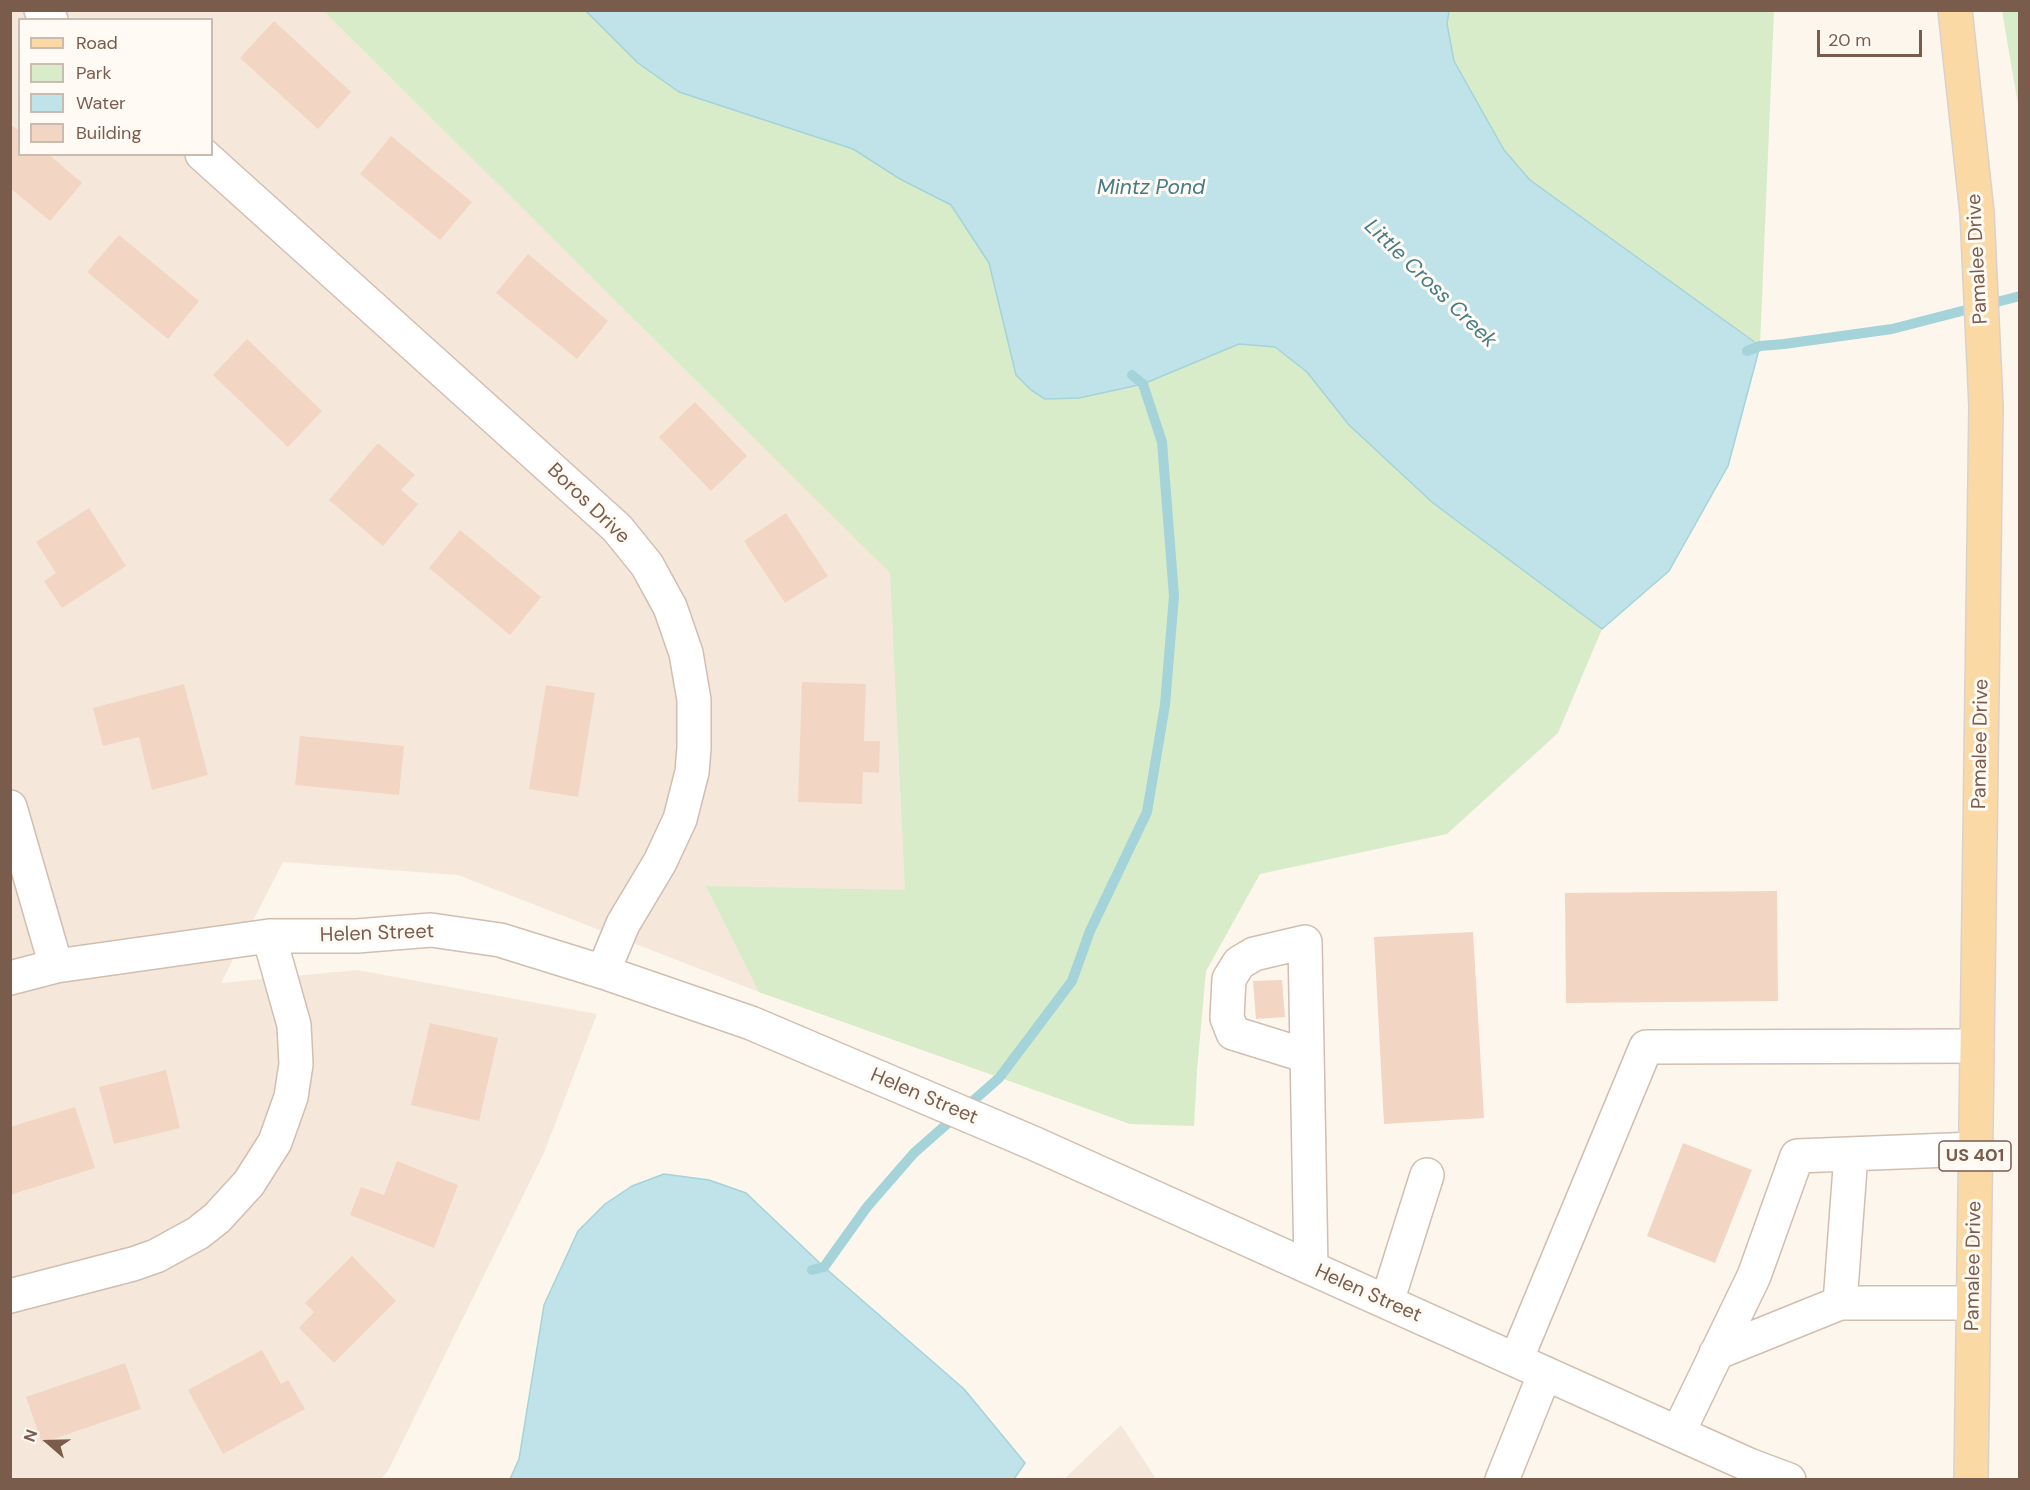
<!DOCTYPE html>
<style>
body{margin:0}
#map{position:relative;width:2030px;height:1490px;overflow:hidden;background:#fdf6ec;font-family:"DM Sans",sans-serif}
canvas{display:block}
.frame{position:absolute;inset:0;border:12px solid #7a5c4d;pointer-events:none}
.legend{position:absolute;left:18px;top:18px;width:195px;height:138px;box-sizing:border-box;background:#fffaf3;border:2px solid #cabbb1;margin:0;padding:8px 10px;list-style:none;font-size:18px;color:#7a5c4d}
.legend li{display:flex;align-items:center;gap:12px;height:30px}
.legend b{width:30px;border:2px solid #cabbb1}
.north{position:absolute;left:18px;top:1412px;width:60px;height:60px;-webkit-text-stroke:4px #fffaf3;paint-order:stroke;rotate:290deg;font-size:16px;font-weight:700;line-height:24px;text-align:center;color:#7a5c4d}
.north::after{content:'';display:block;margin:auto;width:21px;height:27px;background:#7a5c4d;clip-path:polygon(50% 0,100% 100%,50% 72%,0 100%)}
.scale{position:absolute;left:1817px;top:30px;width:105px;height:27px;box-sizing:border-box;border:3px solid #7a5c4d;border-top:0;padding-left:8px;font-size:18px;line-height:21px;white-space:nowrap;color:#7a5c4d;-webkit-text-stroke:4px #fffaf3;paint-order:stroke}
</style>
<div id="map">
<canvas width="2030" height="1490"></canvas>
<div class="frame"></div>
<ul class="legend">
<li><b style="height:8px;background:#fbd9a5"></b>Road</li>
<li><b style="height:16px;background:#d8ecc9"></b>Park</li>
<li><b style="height:16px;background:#bfe3e8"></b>Water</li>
<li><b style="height:16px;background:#f3d5c3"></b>Building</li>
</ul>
<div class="north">N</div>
<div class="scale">20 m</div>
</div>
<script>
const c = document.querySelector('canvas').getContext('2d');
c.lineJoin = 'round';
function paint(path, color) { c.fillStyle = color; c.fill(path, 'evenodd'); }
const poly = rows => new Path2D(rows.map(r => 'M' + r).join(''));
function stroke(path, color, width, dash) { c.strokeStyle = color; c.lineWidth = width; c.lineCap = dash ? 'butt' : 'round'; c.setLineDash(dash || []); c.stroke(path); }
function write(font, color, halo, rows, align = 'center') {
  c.font = font + ' "DM Sans",sans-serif'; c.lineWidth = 6; c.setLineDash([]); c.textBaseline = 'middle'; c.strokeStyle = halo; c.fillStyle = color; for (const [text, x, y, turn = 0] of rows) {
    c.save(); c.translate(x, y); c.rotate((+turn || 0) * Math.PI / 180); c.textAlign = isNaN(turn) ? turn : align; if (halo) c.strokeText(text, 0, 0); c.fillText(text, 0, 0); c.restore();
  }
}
paint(poly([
 [10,11,556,11,902,238,968,1066,759,992,458,875,283,862,221,983,357,970,597,1014,544,1153,388,1471,381,1479,11,1479],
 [20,20,212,20,212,154,20,154],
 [1121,1425,1156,1479,1064,1479]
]), '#f5e8da');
paint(poly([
 [1449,10,1774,11,1760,346,1530,180,1504,150,1454,61,1447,24],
 [324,11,591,11,679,92,853,149,900,179,951,205,989,263,1016,375,1143,384,1239,344,1275,347,1307,372,1349,425,1433,503,1602,629,1558,733,1447,834,1260,874,1206,971,1197,1070,1194,1126,1130,1124,759,992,706,886,905,890,890,573],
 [2002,11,2019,11,2019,110]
]), '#d8ecc9');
const water = poly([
 [586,11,1449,11,1447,24,1454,61,1504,150,1530,180,1760,346,1728,466,1669,571,1602,629,1433,503,1349,425,1307,372,1275,347,1239,344,1143,384,1079,398,1045,399,1031,390,1016,375,989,263,951,205,900,179,853,149,679,92,638,63,586,11],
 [664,1174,709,1180,746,1193,824,1267,964,1389,1025,1463,1014,1479,510,1479,519,1459,544,1305,578,1231,605,1204,632,1186,664,1174]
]);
paint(water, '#bfe3e8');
stroke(water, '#a5d3da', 1.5);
stroke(poly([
 [1747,351,1760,346,1784,344,1892,329,2020,296],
 [812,1270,824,1267,867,1207,914,1153,999,1078,1072,981,1090,931,1147,812,1165,705,1174,596,1162,442,1143,384,1132,375]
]), '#a5d3da', 10);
paint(poly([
 [274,21,351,92,318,129,240,58],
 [10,124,20,131,20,154,48,154,82,183,50,221,10,188],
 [391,136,472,202,440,240,360,174],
 [119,235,199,301,168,339,87,272],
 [528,254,608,321,577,359,496,293],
 [247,339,322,411,288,447,213,375],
 [695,402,747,456,711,491,659,437],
 [378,443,415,475,401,490,418,504,383,546,329,500],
 [89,508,126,566,62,608,44,581,56,573,36,542],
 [786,513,828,576,785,603,744,541],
 [460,530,541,597,510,635,429,568],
 [802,682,866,684,864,741,880,741,879,773,863,772,862,804,798,802],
 [184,684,208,775,152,790,139,737,103,746,93,708],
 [546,685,595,693,578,797,529,789],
 [300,736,404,746,399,795,295,785],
 [1777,891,1778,1001,1566,1003,1565,893],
 [1473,932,1484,1118,1384,1124,1374,937],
 [1282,980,1285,1017,1256,1019,1253,981],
 [430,1023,498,1038,479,1121,411,1105],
 [166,1070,180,1128,114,1144,99,1087],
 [75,1107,95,1168,10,1195,10,1127],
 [1683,1143,1752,1170,1715,1263,1647,1236],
 [397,1161,458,1185,434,1248,350,1215,361,1187,384,1195],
 [352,1256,396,1301,334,1363,299,1328,314,1312,305,1303],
 [262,1350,281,1384,288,1380,305,1409,223,1454,188,1390],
 [125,1363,141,1409,42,1443,26,1397]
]), '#f3d5c3');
const minor = poly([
 [41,10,51,20],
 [202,154,617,528,647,565,670,607,686,653,694,700,694,748,692,772,680,819,660,862,623,924,603,972],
 [10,807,56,966],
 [10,978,56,966,269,936,357,936,431,930,500,940,603,972,751,1023,1033,1143,1749,1465,1789,1480],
 [1307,1056,1233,1033,1227,1018,1229,979,1239,963,1254,954,1305,942,1311,1268],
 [10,1296,133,1264,156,1256,198,1233,217,1218,249,1183,275,1142,291,1097,296,1064,294,1025,269,936],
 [1387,1302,1427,1175],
 [1840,1303,1851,1154],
 [1716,1353,1840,1303,1973,1303],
 [1516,1360,1646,1047,1977,1046],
 [1678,1433,1754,1276,1797,1156,1975,1149],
 [1502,1480,1545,1373]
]);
const major = poly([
 [1955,10,1977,213,1986,406,1971,1480]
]);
stroke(minor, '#d1beb0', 36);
stroke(major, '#dad1cd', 36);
stroke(minor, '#fff', 33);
stroke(major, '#fbd9a5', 33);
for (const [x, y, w] of [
 [1975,1156,72]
]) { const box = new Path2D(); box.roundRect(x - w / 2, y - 15, w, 30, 4.5); c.fillStyle = '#fffaf3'; c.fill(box); stroke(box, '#7a5c4d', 1.5); }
write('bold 18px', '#7a5c4d', null, [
 ["US 401",1975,1156]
]);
write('20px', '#7a5c4d', '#fffaf3', [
 ["Pamalee Drive",1978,259,-93],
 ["Boros Drive",588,504,44],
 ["Pamalee Drive",1981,744,-89],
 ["Helen Street",377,934,-2],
 ["Helen Street",924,1097,23],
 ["Pamalee Drive",1974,1266,-89],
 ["Helen Street",1368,1294,24]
]);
write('italic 21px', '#437c86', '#fffaf3', [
 ["Mintz Pond",1151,188],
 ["Little Cross Creek",1430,284,44]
]);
</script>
